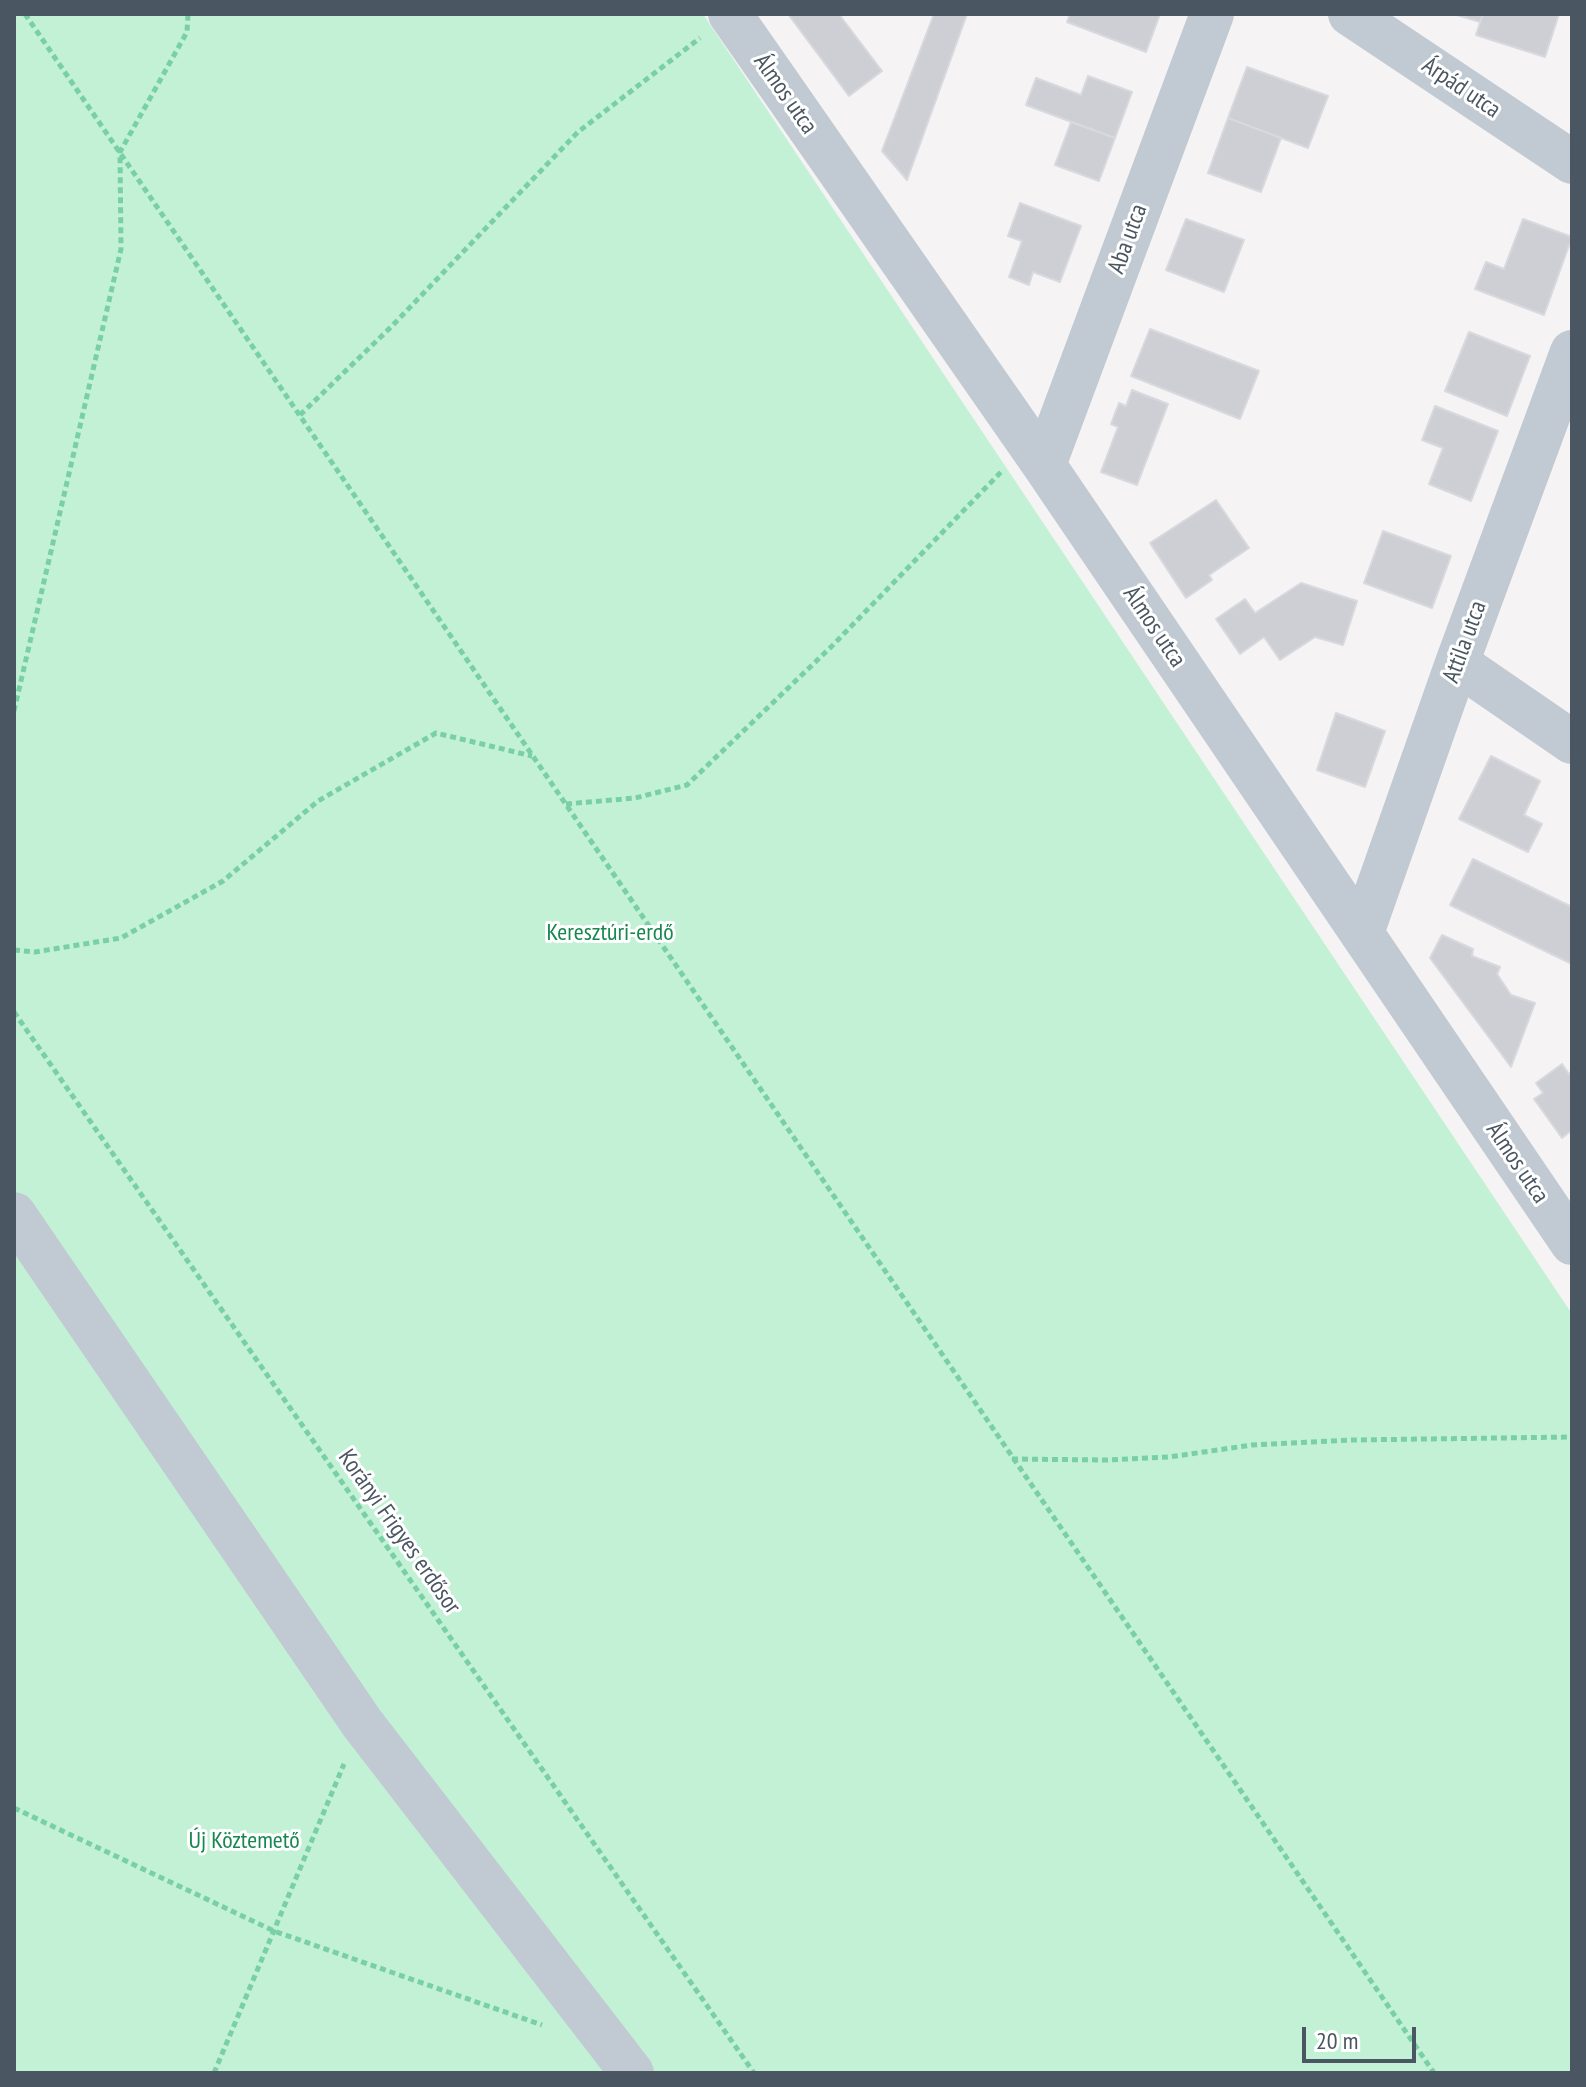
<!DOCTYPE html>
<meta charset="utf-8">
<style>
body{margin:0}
#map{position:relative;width:1586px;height:2087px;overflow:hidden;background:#f5f3f3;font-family:"PT Sans Narrow",sans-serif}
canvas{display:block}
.frame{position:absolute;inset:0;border:16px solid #4a5661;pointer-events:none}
.scale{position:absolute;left:1302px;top:2027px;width:114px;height:36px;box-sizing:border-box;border:4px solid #4a5661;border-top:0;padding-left:10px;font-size:24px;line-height:28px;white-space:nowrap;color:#4a5661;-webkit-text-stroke:6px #fff;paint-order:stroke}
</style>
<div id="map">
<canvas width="1586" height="2087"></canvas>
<div class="frame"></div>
<div class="scale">20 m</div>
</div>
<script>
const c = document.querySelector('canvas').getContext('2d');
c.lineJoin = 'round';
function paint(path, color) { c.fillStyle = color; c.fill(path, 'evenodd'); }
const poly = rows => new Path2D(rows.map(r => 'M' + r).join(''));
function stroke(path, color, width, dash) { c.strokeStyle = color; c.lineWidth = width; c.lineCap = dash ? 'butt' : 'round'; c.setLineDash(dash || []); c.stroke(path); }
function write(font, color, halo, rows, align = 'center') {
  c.font = font + ' "PT Sans Narrow",sans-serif'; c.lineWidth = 6; c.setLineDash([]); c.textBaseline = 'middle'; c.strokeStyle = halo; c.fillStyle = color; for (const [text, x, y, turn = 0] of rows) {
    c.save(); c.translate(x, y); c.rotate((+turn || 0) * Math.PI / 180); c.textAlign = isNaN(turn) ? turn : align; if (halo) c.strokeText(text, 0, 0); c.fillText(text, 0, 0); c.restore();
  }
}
paint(poly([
 [14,14,703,14,1572,1314,1572,2073,14,2073]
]), '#c3f1d5');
const building = poly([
 [788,14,842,14,841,17,882,71,849,96,788,14],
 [934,14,967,14,907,180,882,151,934,14],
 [1070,14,1160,14,1146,52,1067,22,1070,14],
 [1454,14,1483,14,1480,22,1454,14],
 [1483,14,1559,14,1545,57,1476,35,1483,14],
 [1247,67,1328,96,1308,148,1228,118,1247,67],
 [1088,76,1132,92,1115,138,1026,105,1036,78,1081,95,1088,76],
 [1228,118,1281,138,1261,192,1208,173,1228,118],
 [1071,122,1115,138,1099,181,1055,165,1071,122],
 [1020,203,1081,226,1060,282,1033,272,1029,285,1009,277,1022,241,1008,236,1020,203],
 [1186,219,1244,240,1224,292,1166,270,1186,219],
 [1523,219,1572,237,1544,315,1475,289,1486,262,1504,269,1523,219],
 [1150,329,1259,371,1240,419,1131,376,1150,329],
 [1469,332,1530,356,1507,416,1445,391,1469,332],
 [1132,390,1168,404,1137,485,1101,472,1118,427,1111,424,1119,403,1126,406,1132,390],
 [1435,406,1498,431,1471,501,1429,484,1443,448,1422,440,1435,406],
 [1216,500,1249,548,1209,575,1212,580,1186,598,1150,543,1216,500],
 [1383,531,1451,556,1432,608,1364,583,1383,531],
 [1301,583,1357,601,1343,645,1315,637,1280,660,1264,637,1240,654,1216,619,1245,599,1255,613,1301,583],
 [1336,713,1385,731,1365,787,1317,770,1336,713],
 [1491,756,1540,781,1524,815,1542,824,1528,852,1459,819,1491,756],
 [1473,859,1572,907,1572,964,1450,905,1473,859],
 [1442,935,1473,949,1472,956,1500,967,1497,974,1511,995,1535,1003,1511,1067,1430,958,1442,935],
 [1562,1064,1569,1074,1572,1071,1572,1130,1562,1138,1534,1099,1543,1093,1536,1083,1562,1064]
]);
paint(building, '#cdcfd5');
stroke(building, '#d7d9de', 2);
stroke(poly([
 [25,14,1434,2073],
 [300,415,392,326,578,132,700,38],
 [14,711,121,249,120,152,187,32,188,14],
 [566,804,635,798,687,785,832,646,1001,472],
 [14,950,35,952,121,938,223,881,318,801,436,733,532,756],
 [14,1012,754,2073],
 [1012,1459,1106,1460,1169,1457,1252,1445,1352,1440,1572,1437],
 [14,1808,274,1931,542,2025],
 [214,2073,344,1764]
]), '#7ad0a6', 5, [6, 4]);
stroke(poly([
 [730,14,1044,465,1572,1243],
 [1350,14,1572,162],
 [1044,465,1212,14],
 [1457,663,1572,742],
 [1362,933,1457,663,1572,352],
 [14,1214,362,1723,632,2073]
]), '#c1cad2', 44);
write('24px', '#4a5661', '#fff', [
 ["Árpád utca",1461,88,34],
 ["Álmos utca",785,94,55],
 ["Aba utca",1128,239,-70],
 ["Álmos utca",1154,627,56],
 ["Attila utca",1465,642,-70],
 ["Álmos utca",1517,1163,56],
 ["Korányi Frigyes erdősor",399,1532,55]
]);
write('24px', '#17864f', '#fff', [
 ["Keresztúri-erdő",610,933],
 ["Új Köztemető",244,1841]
]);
</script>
